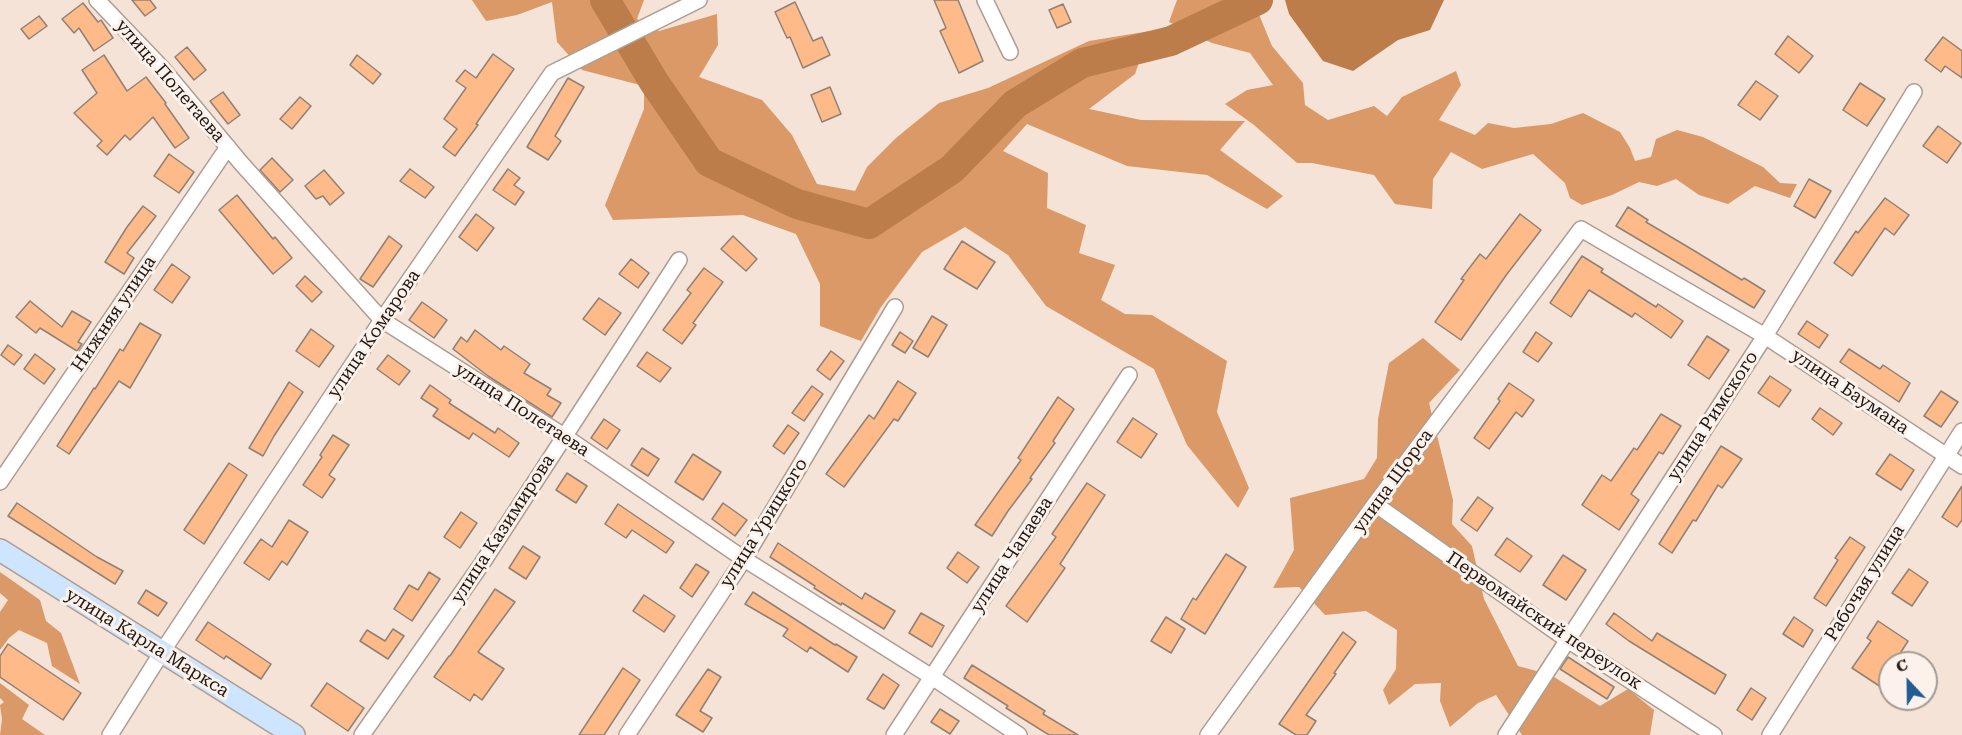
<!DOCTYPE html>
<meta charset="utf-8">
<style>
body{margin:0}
#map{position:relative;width:1962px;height:735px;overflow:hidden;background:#f5e3d7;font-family:"Roboto Serif",serif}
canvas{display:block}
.north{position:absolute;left:1878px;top:651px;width:60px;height:60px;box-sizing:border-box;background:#fdf2eb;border:2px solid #a49b95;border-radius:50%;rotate:338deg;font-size:16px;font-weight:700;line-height:24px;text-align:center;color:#1e1813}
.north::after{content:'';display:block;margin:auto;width:21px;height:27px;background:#225c93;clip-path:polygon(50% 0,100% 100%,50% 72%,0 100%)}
</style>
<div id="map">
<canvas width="1962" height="735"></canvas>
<div class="north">С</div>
</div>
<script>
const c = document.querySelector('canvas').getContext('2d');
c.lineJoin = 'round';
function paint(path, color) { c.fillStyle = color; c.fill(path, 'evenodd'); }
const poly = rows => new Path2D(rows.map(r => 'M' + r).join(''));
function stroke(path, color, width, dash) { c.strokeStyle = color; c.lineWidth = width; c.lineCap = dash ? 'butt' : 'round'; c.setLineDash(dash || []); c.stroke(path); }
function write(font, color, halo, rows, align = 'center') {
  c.font = font + ' "Roboto Serif",serif'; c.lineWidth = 6; c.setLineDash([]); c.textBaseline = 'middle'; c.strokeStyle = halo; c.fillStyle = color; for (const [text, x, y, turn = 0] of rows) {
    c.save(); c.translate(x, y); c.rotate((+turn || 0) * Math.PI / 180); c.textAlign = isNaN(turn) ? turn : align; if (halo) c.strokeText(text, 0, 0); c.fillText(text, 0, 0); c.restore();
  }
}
paint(poly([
 [472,0,644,0,637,19,659,31,717,14,718,45,699,77,762,100,792,135,817,184,855,191,867,167,896,138,939,103,988,88,1089,41,1150,31,1135,74,1089,109,1141,120,1245,121,1220,150,1283,196,1267,209,1207,175,1127,166,1027,124,1003,151,1048,173,1047,208,1086,225,1079,253,1115,265,1101,300,1125,314,1152,315,1227,361,1217,412,1249,488,1238,508,1187,445,1154,369,1046,306,1008,255,965,227,922,252,881,307,861,341,820,326,820,284,796,234,743,215,613,220,605,205,644,109,644,86,582,70,557,42,552,2,517,15,486,21],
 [1177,0,1253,0,1272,46,1303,83,1305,105,1328,120,1374,106,1387,116,1402,97,1456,71,1461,85,1439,120,1475,135,1488,123,1514,128,1551,124,1583,113,1620,132,1630,148,1635,161,1651,157,1656,139,1677,130,1703,137,1763,167,1780,183,1797,184,1790,198,1755,186,1728,204,1699,195,1676,179,1657,186,1639,182,1612,195,1582,205,1570,198,1565,183,1533,154,1482,169,1451,152,1433,179,1432,209,1395,204,1374,175,1312,163,1297,163,1254,125,1225,104,1247,90,1273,85,1250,53,1212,43,1169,22],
 [1423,338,1460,370,1429,403,1453,500,1452,524,1472,546,1484,599,1518,666,1551,675,1600,706,1628,689,1654,710,1650,735,1522,735,1496,695,1478,703,1450,727,1440,701,1441,683,1415,684,1389,705,1383,690,1396,669,1397,630,1366,611,1325,615,1299,587,1273,588,1294,550,1290,498,1364,479,1377,458,1378,419,1389,363],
 [0,572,40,600,46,621,61,633,80,684,52,666,47,643,19,630,9,638,0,650,0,612,8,600,0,593],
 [0,683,29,705,22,719,45,735,0,735,2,719,0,705,4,702,0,698]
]), '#da9967');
paint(poly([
 [1285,0,1444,0,1430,30,1398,40,1353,71,1323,61,1289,14]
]), '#bc7d4b');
stroke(poly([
 [605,0,654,82,709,162,797,204,869,224,952,169,1015,104,1082,63,1171,41,1258,0]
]), '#bc7d4b', 30);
const building = poly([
 [132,0,150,0,156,8,145,16,132,0],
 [934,0,958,0,983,61,959,73,940,31,946,28,934,0],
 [795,2,813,41,822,37,830,55,803,68,790,37,787,38,775,12,795,2],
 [83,3,98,22,101,20,113,38,94,51,79,28,74,33,62,19,83,3],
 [1063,4,1071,22,1057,28,1049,10,1063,4],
 [39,16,47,26,29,39,21,29,39,16],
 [1788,36,1813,56,1799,73,1775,54,1788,36],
 [1943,37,1962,51,1962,78,1945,66,1941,72,1925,60,1943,37],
 [187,47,206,70,194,80,175,57,187,47],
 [493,54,514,69,476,124,478,125,455,156,443,147,457,129,444,119,466,88,456,81,465,70,476,78,493,54],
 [104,55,127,91,146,77,166,103,165,104,189,138,175,148,153,117,130,140,125,135,107,155,97,146,102,141,74,113,97,93,82,70,104,55],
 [357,55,381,74,373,84,350,65,357,55],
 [568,78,584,87,555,136,561,141,548,160,527,147,568,78],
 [1756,81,1778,96,1760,120,1738,105,1756,81],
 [1860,83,1885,99,1867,126,1843,110,1860,83],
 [830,87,841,114,822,122,811,95,830,87],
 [223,92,240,115,228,124,210,101,223,92],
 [300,97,311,106,292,129,280,119,300,97],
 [1938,126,1961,143,1947,163,1923,146,1938,126],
 [169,154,194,172,179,193,154,176,169,154],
 [272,158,293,180,280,192,260,170,272,158],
 [410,169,434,187,425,198,400,181,410,169],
 [508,169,520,178,514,185,524,192,515,205,493,190,508,169],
 [324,170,344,193,330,205,323,196,316,199,305,186,324,170],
 [1809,179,1831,191,1815,218,1794,206,1809,179],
 [237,195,273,239,275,237,292,258,273,274,219,210,237,195],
 [1885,198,1909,215,1894,235,1885,228,1852,276,1834,263,1856,231,1858,233,1885,198],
 [143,206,156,216,127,253,134,258,124,274,105,262,127,227,143,206],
 [1628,207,1648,220,1646,222,1693,250,1742,280,1744,278,1765,291,1754,308,1616,226,1628,207],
 [476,214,494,228,477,251,459,237,476,214],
 [1520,214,1541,230,1507,274,1461,340,1435,322,1464,280,1461,279,1480,254,1486,259,1520,214],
 [389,236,402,246,373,287,360,279,389,236],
 [733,236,757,259,746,271,721,249,733,236],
 [962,241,995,262,977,289,944,269,962,241],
 [1582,256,1603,269,1601,272,1656,307,1658,304,1683,321,1671,338,1635,313,1632,317,1589,290,1571,317,1550,303,1582,256],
 [631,259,649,273,638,288,619,274,631,259],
 [172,264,190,277,172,303,154,290,172,264],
 [704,268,723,282,693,323,696,325,682,344,663,330,691,293,687,290,704,268],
 [305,276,322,292,312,302,296,286,305,276],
 [599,298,621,313,605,335,583,319,599,298],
 [30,301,62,327,72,311,91,322,78,342,82,344,77,351,40,328,36,333,16,317,30,301],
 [422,302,447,320,434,338,409,320,422,302],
 [932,316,947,325,928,357,913,348,932,316],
 [1807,321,1828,335,1819,348,1798,334,1807,321],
 [140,323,161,335,130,388,119,381,69,454,57,446,94,388,95,389,120,349,123,351,140,323],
 [311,329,334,346,319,367,296,351,311,329],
 [475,330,501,350,504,346,530,364,524,373,551,389,547,395,561,403,552,417,488,376,453,349,461,337,467,342,475,330],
 [900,332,913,341,905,353,892,345,900,332],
 [1536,332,1552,343,1538,362,1523,352,1536,332],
 [1707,336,1729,350,1709,379,1688,365,1707,336],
 [8,345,22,355,14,365,1,355,8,345],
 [1849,349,1880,369,1883,365,1910,383,1899,402,1840,362,1849,349],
 [831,351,844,361,830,380,817,370,831,351],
 [647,352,671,368,660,382,637,366,647,352],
 [35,354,55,369,44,384,24,369,35,354],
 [388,355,410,371,399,385,377,369,388,355],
 [1770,376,1791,390,1779,407,1758,393,1770,376],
 [898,381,916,393,898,421,894,419,844,487,826,474,869,415,874,419,898,381],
 [289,382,303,392,274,436,263,456,249,448,289,382],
 [1509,383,1534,400,1522,417,1516,412,1489,449,1474,438,1500,401,1498,399,1509,383],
 [430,385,451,400,449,403,495,433,498,428,519,443,509,457,473,433,469,439,433,416,438,409,421,398,430,385],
 [812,386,823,394,804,421,792,413,812,386],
 [1941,391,1958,402,1941,427,1924,416,1941,391],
 [1058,397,1074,409,1053,441,1055,443,1030,478,1032,479,1008,511,992,536,975,525,1021,460,1018,458,1058,397],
 [1820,408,1842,423,1833,435,1812,419,1820,408],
 [1661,414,1681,426,1663,454,1659,452,1631,494,1639,500,1619,530,1582,505,1602,475,1611,481,1634,448,1637,450,1661,414],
 [1133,418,1157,434,1141,458,1117,442,1133,418],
 [604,419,620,430,607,449,591,438,604,419],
 [788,425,799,433,784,454,773,446,788,425],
 [333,435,349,445,329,475,335,479,322,498,303,485,322,457,320,455,333,435],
 [1721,446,1742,459,1722,488,1718,485,1696,521,1693,520,1672,553,1659,544,1721,446],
 [642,448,659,459,648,476,631,465,642,448],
 [693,454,721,472,703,500,675,482,693,454],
 [1890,454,1914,470,1901,490,1876,474,1890,454],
 [229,463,247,475,204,544,184,530,229,463],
 [567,473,587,486,576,503,556,490,567,473],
 [1087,483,1105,495,1060,564,1065,568,1027,622,1006,606,1056,537,1052,534,1087,483],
 [1962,486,1962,520,1957,527,1942,517,1962,486],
 [1478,497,1493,508,1477,531,1461,520,1478,497],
 [17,503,97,557,123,571,115,584,8,516,17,503],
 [723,503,747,520,735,536,712,519,723,503],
 [618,504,674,542,666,553,632,530,626,538,605,524,618,504],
 [461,512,477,523,460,548,444,537,461,512],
 [289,520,308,532,287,565,282,561,269,580,244,563,261,539,272,547,289,520],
 [1850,537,1865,547,1826,606,1814,598,1838,560,1835,558,1850,537],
 [1507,538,1532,556,1520,572,1495,555,1507,538],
 [778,543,862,599,865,593,895,611,884,629,842,603,841,605,814,588,815,586,770,557,778,543],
 [523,546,540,557,526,579,509,568,523,546],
 [958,552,979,567,967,583,947,568,958,552],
 [1226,554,1246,567,1205,634,1181,619,1193,598,1196,600,1226,554],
 [1563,555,1586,570,1566,600,1543,585,1563,555],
 [696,564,709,572,692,597,680,588,696,564],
 [1909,569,1928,582,1912,606,1892,593,1909,569],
 [429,572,440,579,412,621,394,609,409,585,418,590,429,572],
 [495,589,515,602,478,652,504,669,482,700,474,694,470,701,434,677,449,656,450,656,495,589],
 [146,590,167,603,158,616,138,603,146,590],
 [753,592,835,645,836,644,857,657,848,672,810,647,807,652,783,636,788,629,745,604,753,592],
 [644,595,675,616,664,632,633,611,644,595],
 [921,613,944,626,932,647,909,633,921,613],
 [1614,613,1652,641,1657,633,1726,675,1715,694,1629,641,1606,624,1614,613],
 [1166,617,1185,629,1171,653,1151,641,1166,617],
 [1794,617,1813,630,1803,647,1783,634,1794,617],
 [1878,621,1908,641,1894,663,1890,663,1890,693,1852,668,1871,641,1867,638,1878,621],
 [208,622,271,664,261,679,226,656,224,659,196,640,208,622],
 [393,629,404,636,388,659,360,641,367,630,385,641,393,629],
 [1343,632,1356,642,1334,673,1336,674,1306,715,1316,721,1307,735,1296,735,1279,724,1343,632],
 [8,644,81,693,63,720,0,677,0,656,8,644],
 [1568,657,1614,687,1607,699,1560,669,1568,657],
 [972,665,1045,711,1043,714,1078,735,1049,735,1006,708,1008,706,964,678,972,665],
 [623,668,640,680,604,735,579,735,623,668],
 [708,669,721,677,700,711,712,718,703,732,676,715,708,669],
 [883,674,899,685,884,709,867,699,883,674],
 [327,683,364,708,348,731,311,706,327,683],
 [1751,688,1766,698,1752,720,1737,710,1751,688],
 [940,709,959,721,950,734,931,722,940,709]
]);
paint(building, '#feba88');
stroke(building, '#908176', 1.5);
const street = poly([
 [97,0,162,68,241,163,382,320,564,436,744,559,932,677,1019,735],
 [985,0,1010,52],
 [0,482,228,147],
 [1375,504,1566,639,1714,735],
 [110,735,162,652,382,320,552,73,699,0],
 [362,735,481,565,679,260],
 [627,735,744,559,895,307],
 [894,735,1129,375],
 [1208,735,1375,504,1581,229,1765,336,1962,466],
 [1506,735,1765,336,1914,92],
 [1770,735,1962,431]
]);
const secondary = poly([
 [0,550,294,735]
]);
stroke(street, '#ae9e92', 18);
stroke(secondary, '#ae9e92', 24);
stroke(street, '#fff', 15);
stroke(secondary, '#cde5fe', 21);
write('18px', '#1e1813', '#fdf2eb', [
 ["улица Полетаева",170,81,49],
 ["Нижняя улица",114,314,-56],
 ["улица Комарова",374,334,-56],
 ["улица Баумана",1850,392,34],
 ["улица Полетаева",522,410,33],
 ["улица Римского",1713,416,-57],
 ["улица Щорса",1393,481,-54],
 ["улица Урицкого",764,523,-58],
 ["улица Казимирова",503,529,-57],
 ["улица Чапаева",1012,555,-57],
 ["Рабочая улица",1865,583,-58],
 ["Первомайский переулок",1544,621,34],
 ["улица Карла Маркса",147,643,32]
]);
</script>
